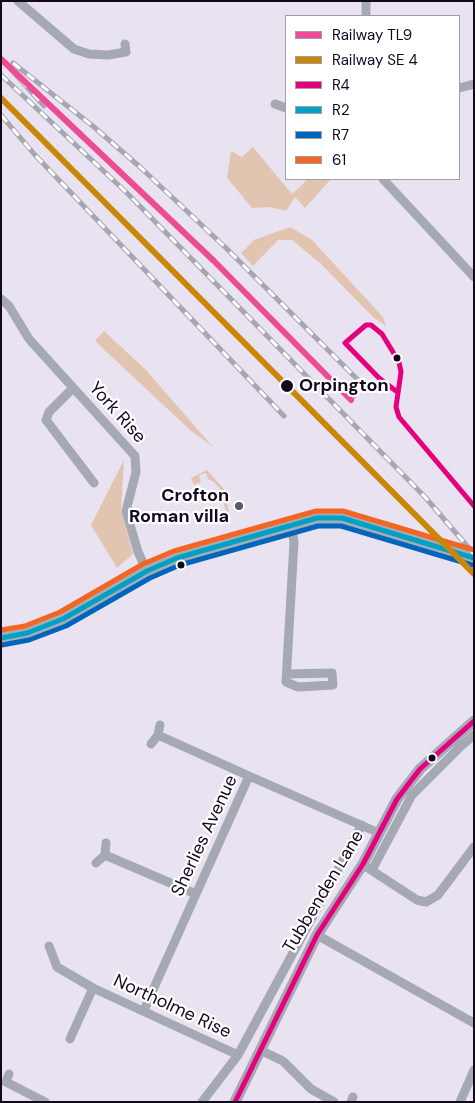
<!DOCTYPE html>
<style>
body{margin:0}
#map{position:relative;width:475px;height:1103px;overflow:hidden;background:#e9e2f0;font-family:"DM Sans",sans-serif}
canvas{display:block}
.frame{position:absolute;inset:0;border:2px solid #14081e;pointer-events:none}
.legend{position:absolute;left:285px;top:15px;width:175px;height:165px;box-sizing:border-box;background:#fff;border:1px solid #a19ca5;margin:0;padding:6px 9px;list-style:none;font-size:15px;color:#14081e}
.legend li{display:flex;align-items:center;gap:10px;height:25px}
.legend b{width:25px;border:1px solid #a19ca5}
</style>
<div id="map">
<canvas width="475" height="1103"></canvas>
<div class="frame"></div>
<ul class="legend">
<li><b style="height:6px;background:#ee4b95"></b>Railway TL9</li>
<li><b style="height:6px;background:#ca8606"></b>Railway SE 4</li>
<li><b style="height:6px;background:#e5007d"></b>R4</li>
<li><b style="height:6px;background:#01a1c5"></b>R2</li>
<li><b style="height:6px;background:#0065bd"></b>R7</li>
<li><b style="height:6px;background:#f26522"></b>61</li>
</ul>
</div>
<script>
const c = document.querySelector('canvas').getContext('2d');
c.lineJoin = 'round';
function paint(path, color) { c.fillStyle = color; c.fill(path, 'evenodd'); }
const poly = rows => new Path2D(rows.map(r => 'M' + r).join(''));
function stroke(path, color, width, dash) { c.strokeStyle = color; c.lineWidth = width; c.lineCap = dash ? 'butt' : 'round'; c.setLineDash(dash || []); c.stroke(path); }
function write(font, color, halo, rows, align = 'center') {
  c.font = font + ' "DM Sans",sans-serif'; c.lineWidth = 4.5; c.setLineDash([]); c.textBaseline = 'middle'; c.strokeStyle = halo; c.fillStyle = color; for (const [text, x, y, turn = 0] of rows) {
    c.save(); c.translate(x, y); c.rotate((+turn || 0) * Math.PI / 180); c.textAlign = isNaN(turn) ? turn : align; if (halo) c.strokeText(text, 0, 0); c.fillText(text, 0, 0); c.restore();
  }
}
paint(poly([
 [253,147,292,194,308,179,331,179,305,208,295,197,286,211,270,207,252,208,227,178,231,151,242,157],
 [290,227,312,240,383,317,386,326,374,318,321,264,292,240,278,240,253,266,241,253,254,240],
 [104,331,146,370,213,447,190,430,95,341],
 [124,460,121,510,133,554,117,568,91,525],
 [207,470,224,489,230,517,228,518,219,488,214,482,208,479,206,473,199,475,201,482,194,485,191,478]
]), '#e2c5b1');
stroke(poly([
 [18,1,74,49,89,54,108,55,126,52,125,44],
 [366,1,366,16],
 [459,88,474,84],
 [275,104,286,108],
 [383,179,474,277],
 [1,299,9,306,29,339,135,456,136,472,126,511,138,552,147,571],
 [73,388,49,412,46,420,94,483],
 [287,674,332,673,333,685,298,687,286,682,294,542,291,524],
 [160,725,158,735,249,776],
 [151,744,158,735],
 [461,746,474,735],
 [105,855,196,894],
 [96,863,105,855,106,843],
 [368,868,417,900,426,902,438,895,474,847],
 [372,870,412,795,461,746,454,738],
 [317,935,474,1023],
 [49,946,57,967,93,988,238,1055],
 [144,1010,249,776,379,833],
 [70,1039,93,988],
 [262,1051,283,1061,311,1089,334,1102],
 [9,1074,6,1082,45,1102],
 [202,1102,238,1055,362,825],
 [351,1102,353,1097],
 [460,1102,474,1070]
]), '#a5a9b3', 9);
stroke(poly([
 [235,1102,317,935,363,864,397,799,420,769,474,721]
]), '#a5a9b3', 11);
stroke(poly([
 [1,638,27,633,63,619,147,571,177,558,317,518,342,518,474,558]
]), '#a8abb6', 15);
const rail = poly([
 [13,63,94,127,140,167,226,248,366,388],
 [9,67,44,106],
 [1,75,127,193,425,497,474,554],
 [1,115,35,155,284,416],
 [343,385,354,396]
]);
stroke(rail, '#a8a6b1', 5);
stroke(rail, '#fff', 3, [9]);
stroke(poly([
 [396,391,379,378,345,343,366,325,371,325,382,334,399,362,401,372,396,407,399,417,474,506],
 [235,1102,317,935,363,864,397,799,420,769,474,721]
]), '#e5007d', 5);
stroke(poly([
 [1,638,27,633,63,619,147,571,177,558,317,518,342,518,474,558]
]), '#01a1c5', 5);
stroke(poly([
 [2,645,29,640,66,626,150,578,180,565,318,526,341,526,472,565]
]), '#0065bd', 5);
stroke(poly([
 [1,630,25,626,60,612,143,564,174,551,316,511,343,511,474,550]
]), '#f26522', 5);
stroke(poly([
 [1,59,214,261,351,400]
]), '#ee4b95', 6);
stroke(poly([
 [1,98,474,574]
]), '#ca8606', 6);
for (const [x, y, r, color] of [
 [397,358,4.5,"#14081e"],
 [287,386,7,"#14081e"],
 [239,506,5,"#5f5468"],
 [181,565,4.5,"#14081e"],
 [432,758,4.5,"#14081e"]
]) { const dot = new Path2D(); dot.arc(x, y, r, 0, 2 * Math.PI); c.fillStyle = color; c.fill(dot); stroke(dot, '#fff', 2); }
write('bold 18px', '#14081e', '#fff', [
 ["Orpington",299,386]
], 'left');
write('18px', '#14081e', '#fff', [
 ["York Rise",117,413,48],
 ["Sherlies Avenue",205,836,-65],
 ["Tubbenden Lane",324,892,-59],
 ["Northolme Rise",172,1007,25]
]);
write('bold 18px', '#14081e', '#fff', [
 ["Crofton",229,496],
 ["Roman villa",229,517]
], 'right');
</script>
